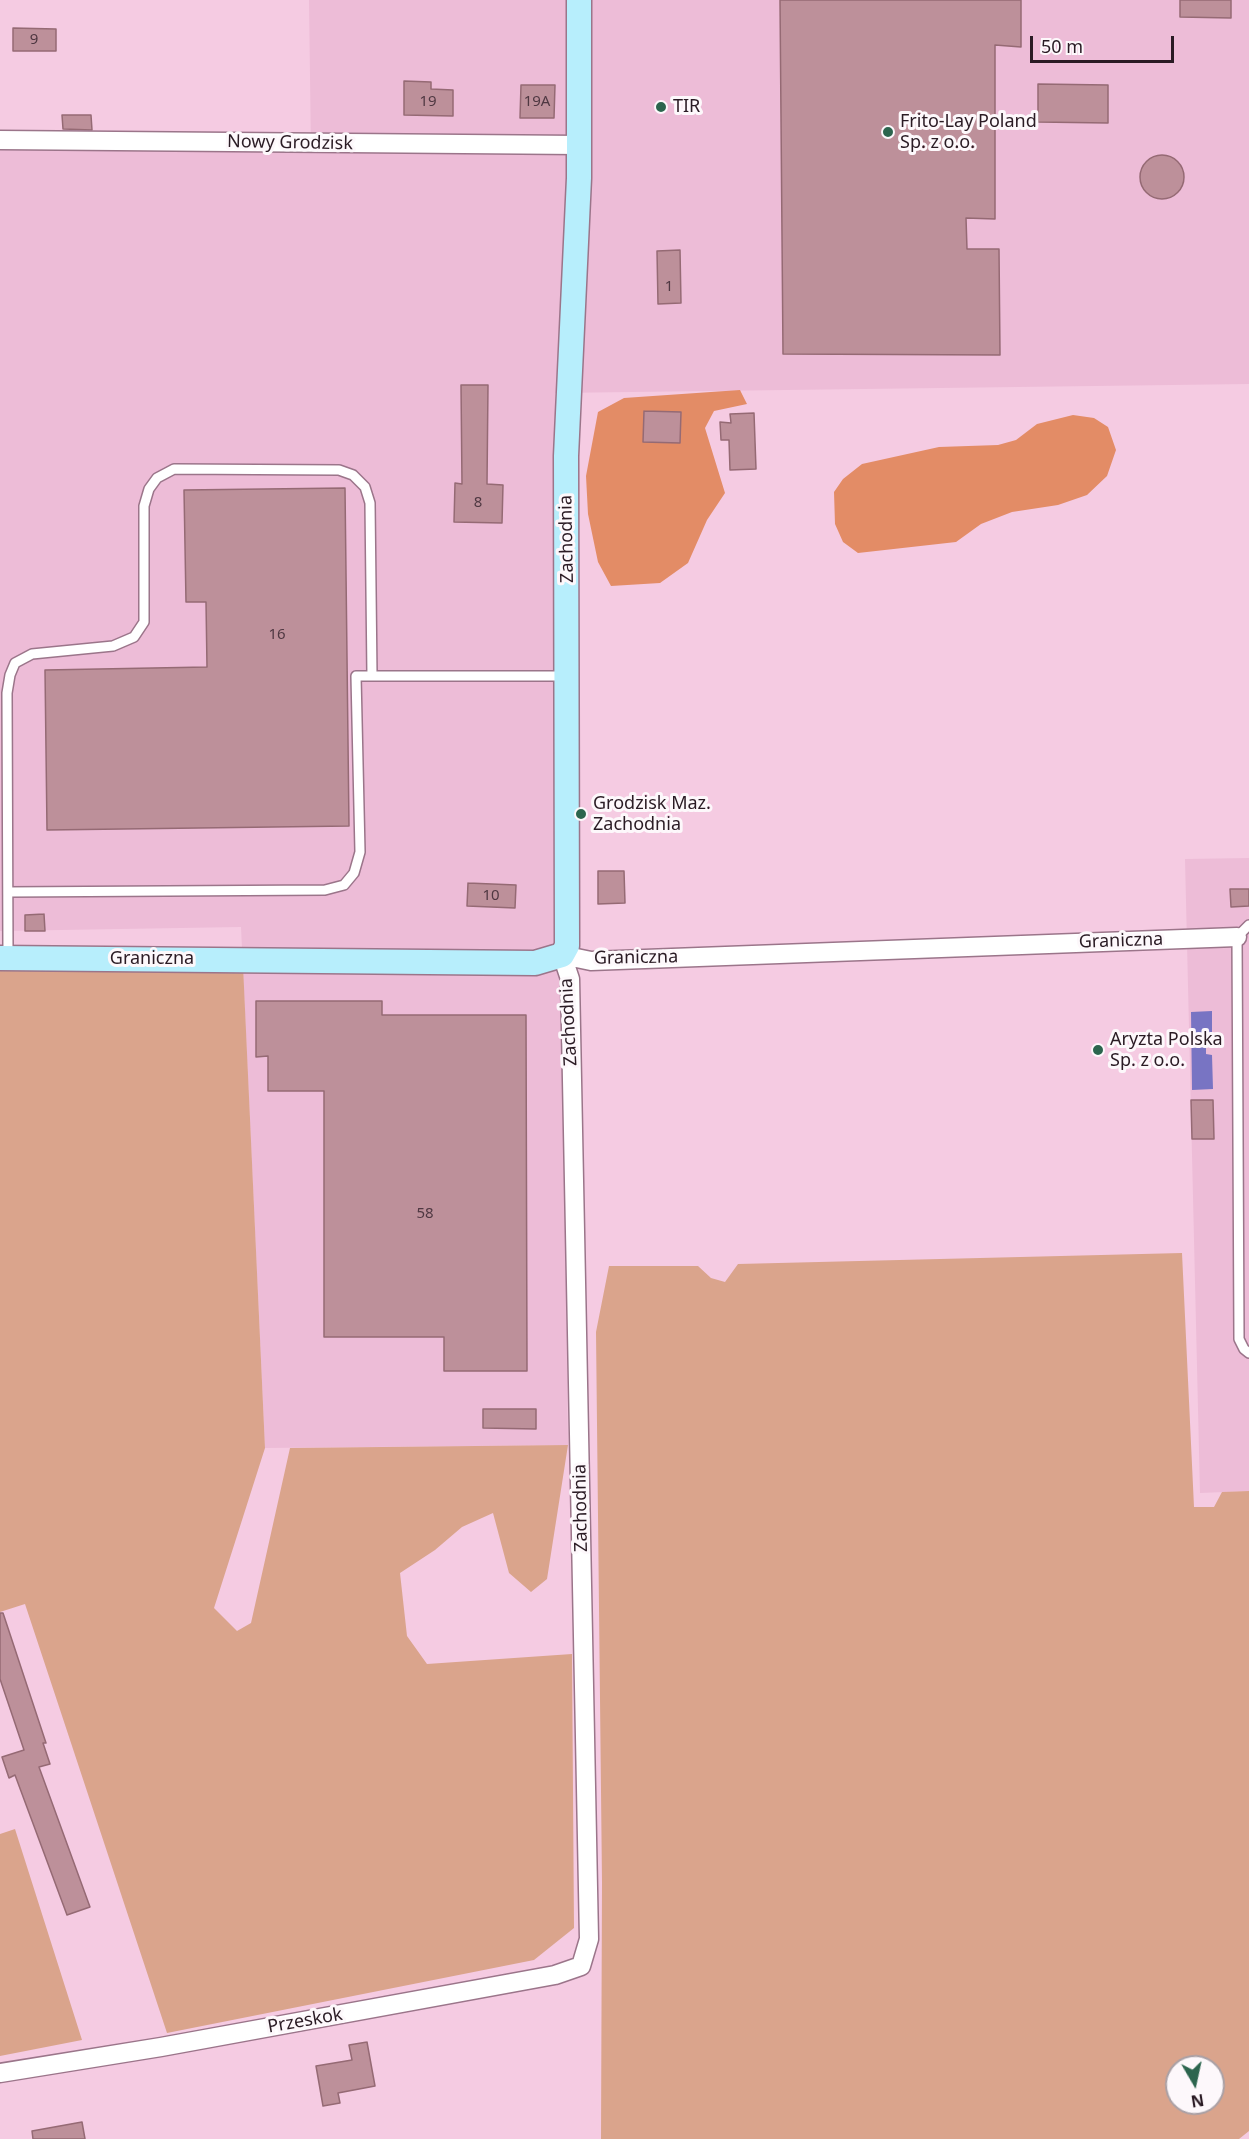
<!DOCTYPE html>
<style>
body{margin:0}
#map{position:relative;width:1249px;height:2139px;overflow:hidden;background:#f5cbe2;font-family:"Noto Sans",sans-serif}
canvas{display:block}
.north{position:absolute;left:1165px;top:2055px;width:60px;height:60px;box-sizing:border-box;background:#fdf8fb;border:2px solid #a9a0a5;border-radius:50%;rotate:171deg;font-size:16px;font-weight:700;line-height:24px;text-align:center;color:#2a1b24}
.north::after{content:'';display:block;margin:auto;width:21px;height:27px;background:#2c654e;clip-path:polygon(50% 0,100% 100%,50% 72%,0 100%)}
.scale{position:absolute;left:1030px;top:36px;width:144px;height:27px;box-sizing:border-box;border:3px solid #2a1b24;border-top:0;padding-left:8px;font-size:18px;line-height:21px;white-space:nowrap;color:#2a1b24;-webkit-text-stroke:4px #fdf8fb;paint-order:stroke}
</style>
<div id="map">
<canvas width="1249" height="2139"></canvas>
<div class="north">N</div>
<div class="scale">50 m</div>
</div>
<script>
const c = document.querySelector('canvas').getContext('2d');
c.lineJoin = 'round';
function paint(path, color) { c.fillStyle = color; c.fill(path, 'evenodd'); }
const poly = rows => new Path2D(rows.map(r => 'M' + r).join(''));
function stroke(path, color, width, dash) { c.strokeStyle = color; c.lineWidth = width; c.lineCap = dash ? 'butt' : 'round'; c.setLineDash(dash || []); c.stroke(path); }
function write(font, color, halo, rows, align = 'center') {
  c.font = font + ' "Noto Sans",sans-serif'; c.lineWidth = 6; c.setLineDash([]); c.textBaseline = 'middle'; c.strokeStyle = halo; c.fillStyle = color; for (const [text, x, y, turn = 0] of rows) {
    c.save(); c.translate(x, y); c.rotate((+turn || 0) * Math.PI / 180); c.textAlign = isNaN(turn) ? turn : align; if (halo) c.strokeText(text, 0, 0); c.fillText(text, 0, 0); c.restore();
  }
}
paint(poly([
 [309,0,1249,0,1249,384,555,393,568,1445,265,1448,241,927,0,931,0,145,311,152],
 [1249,858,1249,1491,1200,1493,1185,859]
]), '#edbcd7');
paint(poly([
 [243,965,265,1448,214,1608,237,1631,251,1623,290,1448,568,1445,547,1579,531,1592,509,1573,493,1513,462,1527,435,1550,400,1573,407,1636,427,1664,572,1654,574,1928,534,1960,167,2033,25,1604,0,1612,0,969],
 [1182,1253,1194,1507,1214,1507,1222,1492,1249,1491,1249,2131,1239,2139,601,2139,602,1882,596,1332,609,1266,698,1266,711,1278,725,1282,738,1264],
 [1177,2067,1213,2067,1213,2103,1177,2103],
 [15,1829,82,2040,0,2056,0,1834]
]), '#daa48c');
paint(poly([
 [740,390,747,404,714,411,705,428,725,493,707,520,688,563,660,583,611,586,598,562,588,514,586,476,598,412,624,398],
 [1073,415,1094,418,1108,427,1116,450,1107,476,1087,495,1058,505,1012,512,981,524,956,542,858,553,843,542,835,524,834,492,843,479,862,464,939,447,998,445,1016,440,1037,424]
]), '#e38c66');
paint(poly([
 [1212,1011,1212,1044,1206,1045,1206,1054,1212,1055,1213,1089,1192,1090,1191,1012]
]), '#7874c3');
const building = poly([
 [780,0,1021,0,1021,47,995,45,995,219,966,218,967,249,999,249,1000,355,783,354,780,0],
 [1180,0,1231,0,1231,18,1180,17,1180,0],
 [13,28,56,29,56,51,13,51,13,28],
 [404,81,431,82,431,89,453,90,453,116,404,115,404,81],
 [1038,84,1108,85,1108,123,1038,122,1038,84],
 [521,85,555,85,554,118,520,118,521,85],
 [62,115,91,115,92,130,63,129,62,115],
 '1140 177a22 22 0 1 1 44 0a22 22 0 1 1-44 0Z',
 [680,250,681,303,658,304,657,251,680,250],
 [461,385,488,385,487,484,503,485,502,523,454,522,455,483,462,484,461,385],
 [644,411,681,412,680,443,643,442,644,411],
 [754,413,756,469,730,470,729,440,721,440,720,422,731,423,730,414,754,413],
 [345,488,349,826,47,830,45,670,207,667,206,602,186,602,184,490,345,488],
 [598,871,624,871,625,903,598,904,598,871],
 [468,883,516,885,515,908,467,906,468,883],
 [1230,889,1249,889,1249,906,1231,907,1230,889],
 [44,914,45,931,25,931,25,915,44,914],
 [256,1001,382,1001,382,1015,526,1015,527,1371,444,1371,444,1337,324,1337,324,1091,268,1091,268,1056,256,1057,256,1001],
 [1191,1100,1213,1100,1214,1139,1192,1139,1191,1100],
 [483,1409,536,1409,536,1429,483,1428,483,1409],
 [0,1613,3,1613,46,1743,43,1743,50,1764,39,1767,90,1907,67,1915,15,1775,9,1778,2,1757,24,1750,0,1679,0,1613],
 [367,2042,375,2086,338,2093,340,2103,323,2106,316,2066,352,2060,349,2045,367,2042],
 [82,2122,85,2139,33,2139,32,2131,82,2122]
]);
paint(building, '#bd909a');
stroke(building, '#956a74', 1.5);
const lane = poly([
 [8,892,325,890,344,885,354,873,360,852,356,676,372,676],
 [1249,925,1237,937,1239,1339,1244,1349,1249,1353],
 [8,956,7,693,10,675,15,663,32,654,113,646,134,637,144,622,144,506,149,489,157,478,174,469,339,470,353,475,365,487,370,503,372,676,566,676]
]);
const street = poly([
 [0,140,579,145],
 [562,955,591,961,1237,937],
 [0,2073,161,2047,555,1975,581,1966,589,1939,570,979,562,955]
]);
const secondary = poly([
 [0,958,535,963,562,955,567,946,566,456,579,178,579,0]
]);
stroke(lane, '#9b758a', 12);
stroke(street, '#9b758a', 21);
stroke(secondary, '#9b758a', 27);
stroke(lane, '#fff', 9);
stroke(street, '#fff', 18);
stroke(secondary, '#b7eefc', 24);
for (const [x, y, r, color] of [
 [661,107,6,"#2c654e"],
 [888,132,6,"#2c654e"],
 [581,814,6,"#2c654e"],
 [1098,1050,6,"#2c654e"]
]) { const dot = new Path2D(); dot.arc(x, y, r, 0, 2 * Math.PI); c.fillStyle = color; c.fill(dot); stroke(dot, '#fdf8fb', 2); }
write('15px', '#4f3842', null, [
 ["9",34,40],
 ["19",428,102],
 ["19A",537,102],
 ["1",669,287],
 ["8",478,503],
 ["16",277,635],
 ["10",491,896],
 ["58",425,1214]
]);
write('18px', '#2a1b24', '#fdf8fb', [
 ["TIR",673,107],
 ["Frito-Lay Poland",900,122],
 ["Sp. z o.o.",900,143],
 ["Grodzisk Maz.",593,804],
 ["Zachodnia",593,825],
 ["Aryzta Polska",1110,1040],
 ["Sp. z o.o.",1110,1061]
], 'left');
write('18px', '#2a1b24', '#fdf8fb', [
 ["Nowy Grodzisk",290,143,1],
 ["Zachodnia",567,539,-91],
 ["Graniczna",1121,941,-2],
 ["Graniczna",636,958,-1],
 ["Graniczna",152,959],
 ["Zachodnia",569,1022,-93],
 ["Zachodnia",581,1508,-91],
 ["Przeskok",305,2021,-10]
]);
</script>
